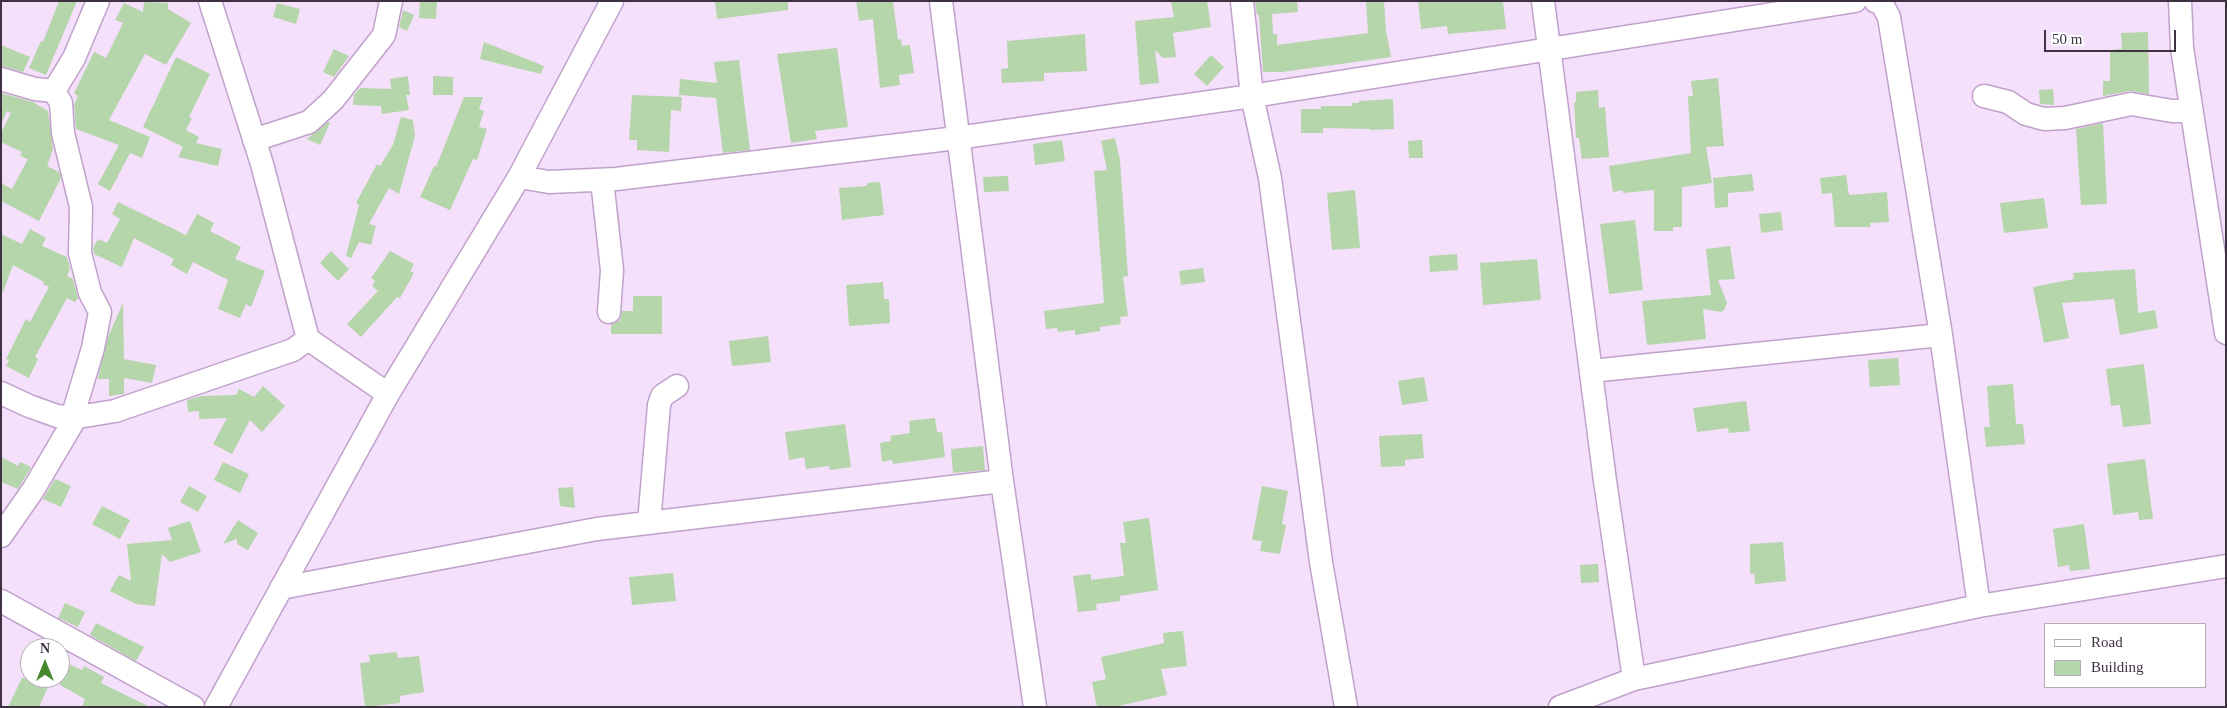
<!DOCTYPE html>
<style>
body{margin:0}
#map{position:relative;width:2227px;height:708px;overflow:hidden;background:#f4e0fa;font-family:Georgia,serif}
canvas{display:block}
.frame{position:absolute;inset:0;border:2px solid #3e3142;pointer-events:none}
.legend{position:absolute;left:2044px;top:623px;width:162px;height:65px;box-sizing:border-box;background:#fff;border:1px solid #b2adb3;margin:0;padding:6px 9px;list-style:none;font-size:15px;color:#3e3142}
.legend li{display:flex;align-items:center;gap:10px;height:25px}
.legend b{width:25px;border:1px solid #b2adb3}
.north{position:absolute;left:20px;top:638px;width:50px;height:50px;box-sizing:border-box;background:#fff;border:1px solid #b2adb3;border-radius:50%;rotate:0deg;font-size:14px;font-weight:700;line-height:20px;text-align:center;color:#3e3142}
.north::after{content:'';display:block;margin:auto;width:18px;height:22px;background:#468729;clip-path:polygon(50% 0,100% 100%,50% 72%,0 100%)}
.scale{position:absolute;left:2044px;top:30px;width:132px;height:22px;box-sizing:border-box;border:2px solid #3e3142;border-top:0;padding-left:6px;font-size:15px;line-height:18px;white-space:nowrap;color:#3e3142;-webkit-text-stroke:4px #fff;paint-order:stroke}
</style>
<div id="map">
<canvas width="2227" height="708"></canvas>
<div class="frame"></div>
<ul class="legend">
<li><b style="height:6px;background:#fff"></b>Road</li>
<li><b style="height:14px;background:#b5d5aa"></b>Building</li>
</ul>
<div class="north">N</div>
<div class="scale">50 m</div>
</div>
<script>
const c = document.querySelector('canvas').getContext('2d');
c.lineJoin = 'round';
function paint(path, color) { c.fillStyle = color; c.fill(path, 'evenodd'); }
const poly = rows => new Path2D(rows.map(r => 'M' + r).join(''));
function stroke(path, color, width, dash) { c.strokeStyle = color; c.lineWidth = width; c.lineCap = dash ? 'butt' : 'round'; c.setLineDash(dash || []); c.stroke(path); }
paint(poly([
 [59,1,77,1,46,75,29,68,41,41,43,42],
 [420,1,437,1,436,19,419,18],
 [715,1,788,1,788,10,717,19],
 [856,1,893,1,898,40,901,39,902,46,910,45,914,73,899,75,900,85,880,88,873,19,859,21],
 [1171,1,1207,1,1211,27,1173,33,1176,57,1163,58,1155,50,1159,83,1140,85,1135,21,1174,17],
 [1255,1,1297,1,1298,12,1272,14,1273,34,1277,34,1277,45,1368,33,1366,1,1384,1,1386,31,1391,57,1282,72,1263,72,1259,15,1257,15],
 [1418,1,1503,1,1506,29,1448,34,1447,26,1421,29],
 [144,2,168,3,168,9,191,23,166,65,145,54,109,120,150,137,142,158,130,153,110,191,98,184,119,145,76,129,74,105,78,96,74,93,94,52,106,58,123,23,115,20,124,3,143,12],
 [277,3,300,9,296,24,273,17],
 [403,10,414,15,407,31,399,27],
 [2148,32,2149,94,2129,91,2103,96,2103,81,2110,81,2110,50,2122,49,2121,33],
 [1085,34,1087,71,1044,73,1044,81,1002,83,1001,69,1008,68,1007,41],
 [484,42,544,66,541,74,480,59],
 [1,45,30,57,23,72,1,66],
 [837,48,848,127,815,131,817,139,791,143,777,54],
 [334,49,349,56,334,77,323,72],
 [1211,55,1224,67,1207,86,1194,74],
 [176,57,210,74,189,117,192,118,186,130,199,137,196,143,222,149,218,166,178,157,183,147,143,127],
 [739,60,750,150,723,153,716,98,679,95,680,79,717,83,714,62],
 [408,76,410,95,406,95,409,110,382,114,381,106,353,105,354,95,360,88,391,89,390,79],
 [433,76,453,77,453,95,433,95],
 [1718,78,1724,146,1706,147,1712,183,1682,187,1682,227,1673,227,1673,231,1654,231,1654,190,1623,193,1622,190,1613,192,1609,166,1691,153,1688,96,1693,96,1691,81],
 [2053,89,2054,105,2040,104,2039,90],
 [1598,90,1599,108,1605,107,1609,157,1582,159,1579,138,1576,138,1574,103,1576,102,1576,92],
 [1,93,33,102,48,111,53,149,47,166,59,172,61,178,39,221,1,201,1,183,12,189,28,159,20,156,22,152,1,142,1,133,11,113,7,111,1,124],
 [632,95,682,97,681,111,671,110,669,152,637,150,637,140,629,140],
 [464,97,483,97,479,109,484,111,479,127,487,129,477,160,473,159,450,210,420,197,434,166,436,167],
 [1393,99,1394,129,1370,130,1370,129,1323,128,1323,133,1301,133,1301,109,1321,109,1321,106,1352,106,1352,103,1359,103,1359,101],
 [401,117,413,120,415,136,399,194,389,188,369,224,376,226,371,245,359,242,351,258,346,256,359,205,356,203,377,164,380,166,393,145],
 [328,122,330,123,320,145,307,139],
 [2103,123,2107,204,2081,205,2076,129],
 [1115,138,1120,160,1128,276,1123,277,1128,316,1120,317,1121,324,1100,327,1100,331,1075,335,1075,330,1058,332,1057,328,1046,329,1044,311,1104,303,1094,171,1107,170,1101,141],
 [1062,140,1065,161,1035,165,1033,144],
 [1422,140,1423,158,1409,158,1408,141],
 [1752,174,1754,191,1728,193,1728,207,1715,208,1713,178],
 [1846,175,1849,195,1887,192,1889,222,1870,223,1871,227,1835,227,1832,193,1822,194,1820,178],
 [1008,176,1009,191,984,192,983,177],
 [880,182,884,215,842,220,839,188,867,186,867,183],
 [1355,190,1360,248,1332,250,1327,193],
 [2044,198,2048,228,2004,233,2000,203],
 [118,202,186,235,197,214,214,223,210,231,241,247,235,259,265,271,251,307,246,304,240,318,218,309,228,280,193,262,187,274,171,265,174,259,134,238,122,267,94,254,93,248,98,239,107,243,120,219,112,214],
 [1781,212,1783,230,1761,233,1759,214],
 [1635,220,1643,290,1609,294,1600,224],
 [30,229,46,238,42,246,67,257,70,269,67,276,73,279,78,298,75,302,67,298,35,357,38,359,29,378,6,366,9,360,6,359,26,319,30,322,49,287,43,284,44,282,13,265,3,292,1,292,1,234,22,244],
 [1730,246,1735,279,1718,280,1727,303,1724,310,1721,312,1703,309,1706,339,1647,345,1642,301,1711,295,1706,249],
 [331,251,349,269,338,281,320,263],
 [390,251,414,264,410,271,414,273,400,298,397,297,361,337,347,324,378,291,372,286,375,281,371,278],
 [1457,254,1458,270,1430,272,1429,256],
 [1537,259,1541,300,1483,305,1480,263],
 [1203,268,1205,282,1181,285,1179,271],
 [2135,269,2138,313,2155,310,2158,328,2120,335,2114,299,2062,303,2069,338,2044,343,2033,287,2074,279,2073,273],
 [883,282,884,299,889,299,890,323,849,326,846,285],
 [633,296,662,296,662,334,611,334,611,325,620,320,622,311,633,311],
 [123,303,124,359,156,365,152,383,124,378,124,394,109,396,109,379,98,379,98,377,108,337],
 [768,336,771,362,732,366,729,341],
 [1898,358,1900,385,1870,387,1868,360],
 [2144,364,2151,424,2123,427,2120,405,2111,406,2106,369],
 [1424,377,1428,401,1402,405,1398,381],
 [2013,384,2016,424,2023,424,2025,444,1986,447,1984,427,1990,427,1987,386],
 [263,386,285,406,262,432,250,420,232,454,213,444,227,418,199,419,199,411,188,412,187,400,201,396,236,395,239,389,254,397],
 [1746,401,1750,431,1729,433,1728,428,1697,432,1693,408],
 [935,418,937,432,942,432,945,457,893,464,892,460,882,462,880,443,891,441,890,436,910,433,909,421],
 [845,424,851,467,830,470,829,466,806,469,804,457,789,460,785,432],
 [1422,434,1424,458,1405,460,1405,466,1381,467,1379,436],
 [983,446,985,470,953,473,951,449],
 [1,457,18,466,20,462,31,467,18,489,1,482],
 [2145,459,2153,519,2139,520,2138,512,2113,515,2107,464],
 [223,462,249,474,240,493,214,480],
 [55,479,71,486,61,507,43,499],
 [189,486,207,496,198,512,180,502],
 [1262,486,1288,491,1282,524,1286,525,1280,554,1260,551,1262,541,1252,540],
 [573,487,575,508,560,506,558,488],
 [102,506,130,520,120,539,92,524],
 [1149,518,1158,590,1120,596,1120,601,1096,604,1097,610,1078,612,1073,576,1091,574,1091,580,1124,576,1120,543,1126,543,1123,522],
 [238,520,258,533,248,550,237,544,237,539,223,544],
 [190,521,201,552,170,562,162,554,155,606,136,604,110,591,119,575,131,581,127,544,172,540,168,528],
 [2084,524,2090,569,2070,571,2069,565,2058,567,2053,529],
 [1783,542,1786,581,1755,584,1754,574,1750,574,1750,544],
 [1598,564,1599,582,1581,583,1580,565],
 [673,573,676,601,632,605,629,577],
 [65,603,85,612,78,627,58,618],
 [96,623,144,647,136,661,90,635],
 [1183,631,1187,666,1161,669,1167,695,1114,707,1097,707,1092,682,1106,679,1101,657,1164,643,1163,633],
 [397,652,398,658,419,656,424,692,400,696,400,703,365,707,360,663,370,662,369,655],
 [60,660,82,670,84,666,104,677,101,683,150,707,82,707,85,699,60,685],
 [22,678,52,678,39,707,8,707]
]), '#b5d5aa');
const minor = poly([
 [210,1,262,164,308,339,388,394],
 [941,1,1002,481,1035,707],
 [1242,1,1252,96,1270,178,1321,562,1346,707],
 [1543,1,1605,481,1634,679],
 [1875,1,1882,4,1889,17,1941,335,1979,606],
 [2180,1,2182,48,2226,333],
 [1,79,35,89,54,91,74,58,98,1],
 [54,91,61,103,63,133,81,207,80,253,90,293,100,312,93,348,72,418],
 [1984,96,2008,102,2026,114,2044,119,2065,118,2131,104,2172,111,2191,111,2192,118],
 [254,140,309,122,333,100,384,35,391,1],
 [519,177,549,182,616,179,957,138,1252,96,1855,1],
 [602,180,612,270,609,312],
 [1591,371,1941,335],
 [1,393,29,406,57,416,72,418,115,411,293,350,308,339],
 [649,523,659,405,662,396,677,386],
 [1,536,33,490,76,417],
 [281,588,597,529,1002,481],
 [1,601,193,707],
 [216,707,388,394,519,177,612,1],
 [1560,707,1634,679,1979,606,2226,566]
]);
stroke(minor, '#c1a1cb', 25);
stroke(minor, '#fff', 22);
</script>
